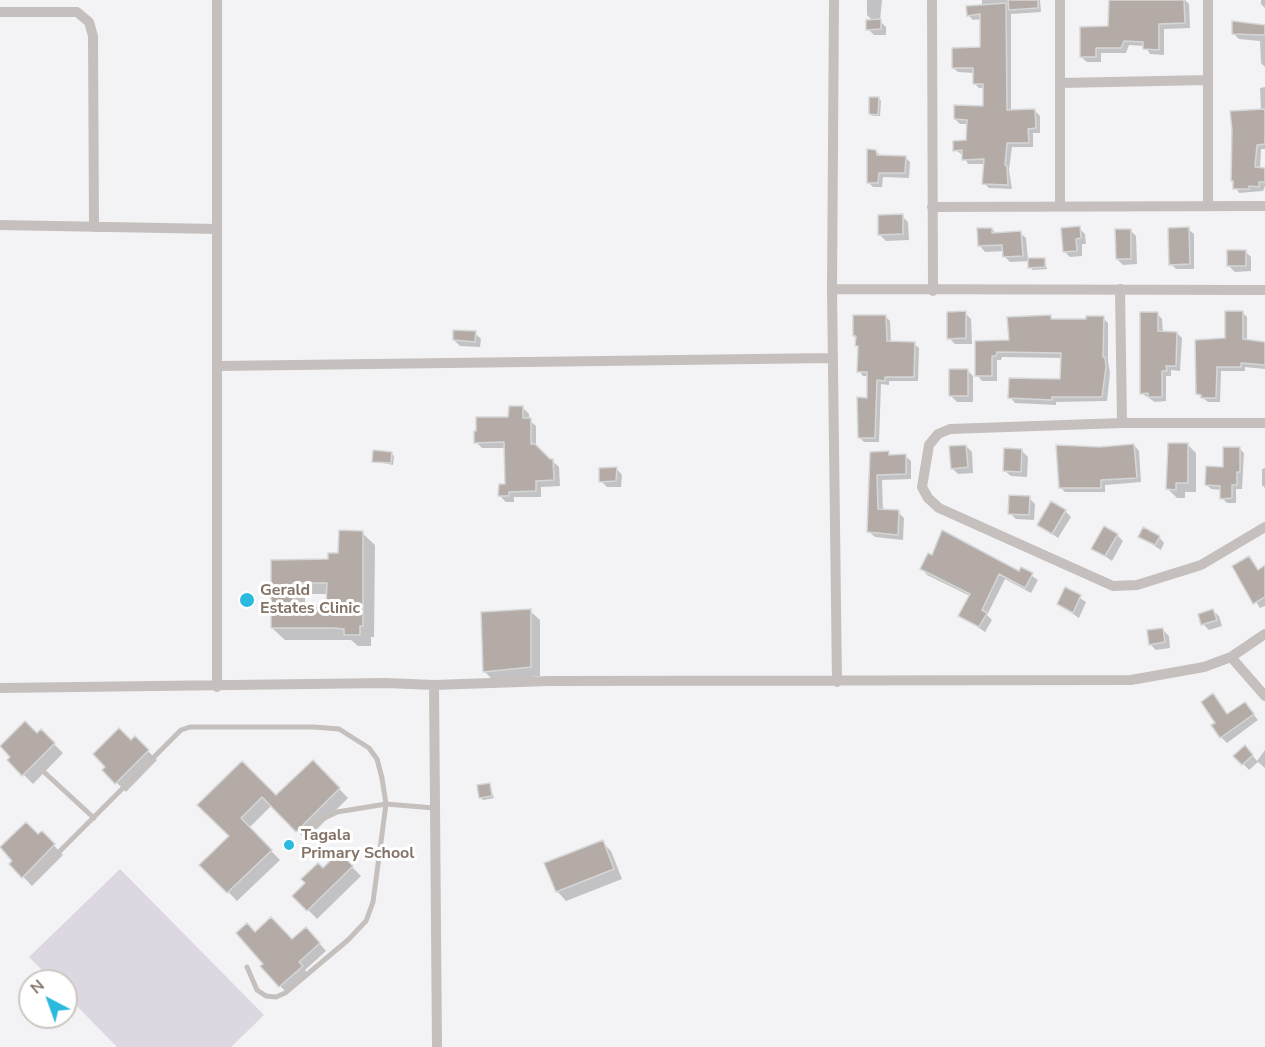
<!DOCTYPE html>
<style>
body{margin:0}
#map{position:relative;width:1265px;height:1047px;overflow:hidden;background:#f3f3f6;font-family:"Nunito Sans",sans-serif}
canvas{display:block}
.north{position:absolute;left:18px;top:969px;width:60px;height:60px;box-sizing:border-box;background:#fff;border:2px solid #cdc7c2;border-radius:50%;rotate:319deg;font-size:16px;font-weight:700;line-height:24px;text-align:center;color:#837266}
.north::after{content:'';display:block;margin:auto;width:21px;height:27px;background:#2ab9df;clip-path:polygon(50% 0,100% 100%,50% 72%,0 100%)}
</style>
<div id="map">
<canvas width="1265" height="1047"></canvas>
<div class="north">N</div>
</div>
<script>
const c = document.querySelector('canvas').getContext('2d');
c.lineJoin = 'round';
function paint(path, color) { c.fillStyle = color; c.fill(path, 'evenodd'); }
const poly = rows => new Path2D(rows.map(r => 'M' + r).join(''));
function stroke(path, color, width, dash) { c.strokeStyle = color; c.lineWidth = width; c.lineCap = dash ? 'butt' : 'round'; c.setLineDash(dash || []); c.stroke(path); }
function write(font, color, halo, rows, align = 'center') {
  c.font = font + ' "Nunito Sans",sans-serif'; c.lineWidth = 6; c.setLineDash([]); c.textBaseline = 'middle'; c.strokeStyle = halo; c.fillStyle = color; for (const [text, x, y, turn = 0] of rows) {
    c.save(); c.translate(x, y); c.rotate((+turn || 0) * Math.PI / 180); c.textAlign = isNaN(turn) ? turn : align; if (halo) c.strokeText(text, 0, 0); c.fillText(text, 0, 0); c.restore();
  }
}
paint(poly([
 [120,869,264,1015,231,1047,117,1047,66,995,66,981,53,981,29,957]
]), '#dcd7e0');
paint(poly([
 [867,0,882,0,880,21,886,27,886,35,874,35,868,29,873,21,867,15],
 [982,0,1040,0,1041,12,1011,14,1011,111,1035,111,1040,116,1040,133,1033,133,1033,147,1012,147,1009,170,1012,189,989,188,984,183,985,164,968,164,963,155,955,150,967,142,968,124,960,124,955,119,984,108,984,88,979,88,974,83,974,73,958,72,953,68,982,49,982,19,973,20,968,15,982,6],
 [1110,0,1185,0,1189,4,1190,28,1164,29,1164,55,1150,54,1145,46,1129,45,1126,53,1101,53,1101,62,1087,62,1081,57,1109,28],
 [1261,0,1265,0,1265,8,1261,4],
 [1265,27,1265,67,1261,63,1260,41,1239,39,1234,34],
 [1265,87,1265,149,1261,149,1260,169,1265,169,1265,186,1263,191,1239,193,1232,180,1261,111,1260,88],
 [878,98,881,101,880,116,873,116,870,114],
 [876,151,881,156,905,157,910,162,909,178,883,177,882,187,873,187,868,182],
 [902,216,908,222,909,240,886,241,880,235],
 [1079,228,1085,234,1086,244,1082,244,1082,256,1070,257,1064,251],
 [992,229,997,234,1020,233,1026,238,1028,259,1044,259,1047,269,1032,270,1030,261,1010,262,1004,256,1004,251,985,252,980,246],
 [1188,229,1194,234,1194,269,1176,269,1171,264],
 [1130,230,1136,236,1137,264,1123,265,1117,259],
 [1245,251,1251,257,1251,271,1235,272,1229,266],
 [1242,312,1247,317,1247,341,1265,344,1265,369,1245,367,1245,371,1221,371,1220,402,1208,402,1198,394],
 [965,313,971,319,972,344,955,344,949,338],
 [1157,313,1162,319,1163,333,1177,333,1182,338,1180,371,1171,370,1171,376,1166,376,1166,401,1155,402,1141,393],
 [885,316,890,321,891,343,914,344,919,348,918,381,889,381,889,385,881,384,879,442,864,442,859,437,860,417,857,414,859,399,868,399,869,376,863,376,859,371,860,348,854,336],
 [1050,317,1054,321,1088,321,1103,318,1108,323,1108,361,1110,373,1107,401,1056,402,1056,405,1015,403,1010,397,1062,381,1063,358,1002,357,1001,360,997,360,997,381,982,381,977,375,976,342,1011,342],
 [475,333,481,339,480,347,460,346,454,340],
 [967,370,973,376,973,402,957,402,951,396],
 [523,408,529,414,529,420,536,426,536,447,559,467,560,486,541,487,541,497,514,497,514,502,506,502,500,496,506,485,505,448,482,448,476,442],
 [1187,444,1196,453,1196,492,1185,492,1185,498,1177,498,1168,489],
 [1134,445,1139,451,1141,482,1105,485,1105,492,1065,492,1060,487,1100,448],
 [966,446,972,452,973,473,958,474,952,468],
 [1239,448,1244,453,1242,489,1236,489,1236,503,1227,503,1222,498,1222,490,1211,489,1206,484,1225,468],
 [1022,451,1028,457,1027,477,1011,476,1005,471],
 [391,453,394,456,393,465,373,461],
 [871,453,905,456,911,461,911,479,882,480,883,511,898,512,904,518,903,540,875,537,869,532],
 [1265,468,1265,488,1262,485,1262,469],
 [617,469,622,475,621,487,607,487,601,481],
 [1029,498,1035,504,1034,520,1016,519,1010,513],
 [1065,511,1071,517,1058,538,1039,525],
 [362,533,375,545,374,637,371,637,371,646,358,646,351,640,285,640,272,628,273,561,329,561],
 [305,594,328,594,328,607,305,607],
 [1117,535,1123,541,1112,561,1093,548],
 [1140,537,1159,537,1164,543,1161,550],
 [1249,558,1259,571,1265,567,1265,606,1260,608,1234,567],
 [922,569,1020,573,1022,569,1038,580,1031,593,1005,579,987,615,992,620,985,632,960,615,970,596,927,575],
 [1066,589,1086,602,1079,618,1058,604],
 [530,611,540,620,540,676,494,681,485,672],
 [1213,611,1219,616,1222,626,1209,630,1203,624],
 [1163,630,1169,636,1170,648,1156,650,1150,644],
 [1213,695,1228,715,1245,704,1258,720,1227,743,1221,737,1217,723],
 [41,731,63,753,33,784,9,760],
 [135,738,157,760,126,792,104,770],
 [1245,747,1257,761,1265,750,1265,768,1258,762,1249,770,1236,756],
 [313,762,348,798,306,840,272,805,249,828,280,860,237,901,202,865,231,836,242,763,276,797],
 [489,784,494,798,483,800,480,797],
 [42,833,63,855,32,886,11,864],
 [602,842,611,851,622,879,566,901,557,891],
 [339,854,361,876,317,919,295,896],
 [256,934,292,941,313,936,326,951,305,970,308,974,287,993,262,967,265,964]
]), '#0003');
const building = poly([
 [1008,0,1038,0,1038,8,1009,10,1008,0],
 [1109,0,1184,0,1185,23,1159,24,1159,50,1143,49,1143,42,1124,41,1121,48,1096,48,1096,57,1080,57,1080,27,1108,26,1109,0],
 [1006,3,1007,110,1035,109,1036,128,1028,129,1029,143,1007,143,1005,165,1007,166,1008,185,982,184,984,159,962,160,962,150,953,151,953,141,966,140,967,120,954,119,954,105,983,106,983,84,973,84,973,68,952,68,952,48,980,47,980,14,967,16,966,6,1006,3],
 [881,19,881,29,866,30,866,20,881,19],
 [1232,21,1265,25,1265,35,1232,34,1232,21],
 [869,97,879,97,878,115,869,114,869,97],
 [1265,109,1265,144,1257,145,1255,167,1265,168,1265,182,1259,182,1259,187,1249,186,1249,189,1233,189,1233,181,1231,181,1232,130,1230,111,1265,109],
 [867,149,876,150,877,155,906,156,905,173,879,173,878,183,867,183,867,149],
 [903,214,903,234,878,235,878,215,903,214],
 [1080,226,1081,238,1076,239,1077,251,1063,252,1061,228,1080,226],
 [1189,227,1190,264,1169,265,1168,228,1189,227],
 [977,228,992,228,992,233,1021,231,1023,256,1003,257,1002,245,978,246,977,228],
 [1115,229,1131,229,1131,259,1116,259,1115,229],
 [1227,250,1246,250,1246,266,1227,266,1227,250],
 [1028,258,1045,258,1045,267,1028,268,1028,258],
 [966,311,966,338,947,339,947,312,966,311],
 [1225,311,1243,311,1243,339,1265,342,1265,365,1241,363,1241,367,1217,367,1216,398,1201,398,1201,395,1196,394,1195,340,1225,338,1225,311],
 [1140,312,1158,312,1158,331,1177,332,1176,366,1166,366,1167,371,1162,371,1162,397,1148,397,1148,393,1140,394,1140,312],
 [853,315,886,315,887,341,915,342,914,377,885,377,885,381,877,380,875,438,858,438,857,397,867,398,867,372,857,372,858,346,855,346,856,336,853,336,853,315],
 [1051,315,1051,319,1086,319,1086,316,1104,316,1103,357,1105,357,1106,367,1102,397,1052,397,1052,400,1008,398,1009,378,1060,379,1061,353,997,352,996,356,992,356,992,376,975,376,975,341,1009,340,1007,317,1051,315],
 [453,330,476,331,475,342,453,340,453,330],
 [949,369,968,369,968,396,949,396,949,369],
 [509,406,523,406,523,418,531,418,531,444,535,444,550,459,553,459,554,480,536,481,536,491,509,492,509,496,498,496,499,484,505,484,504,442,474,443,474,431,476,431,476,417,508,417,509,406],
 [1168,443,1188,443,1188,483,1176,483,1176,490,1166,489,1168,443],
 [1134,444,1137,478,1101,480,1101,488,1059,488,1056,445,1100,447,1134,444],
 [966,445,968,467,951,469,949,446,966,445],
 [1223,447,1240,447,1240,472,1237,472,1237,485,1232,485,1232,498,1220,499,1220,486,1205,485,1206,466,1223,467,1223,447],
 [1004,448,1022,449,1021,472,1003,471,1004,448],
 [373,450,392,452,391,463,372,462,373,450],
 [889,451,889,455,906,454,906,474,877,475,878,509,899,510,898,535,867,532,870,452,889,451],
 [617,467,616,481,599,482,599,468,617,467],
 [1009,495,1030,496,1029,515,1008,514,1009,495],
 [1051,501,1066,510,1052,534,1037,525,1051,501],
 [1104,526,1118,534,1105,556,1091,549,1104,526],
 [1143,527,1160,536,1155,545,1138,537,1143,527],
 [339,530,363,531,363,626,360,626,360,635,344,635,344,629,333,628,271,628,271,560,328,559,328,553,338,553,339,530],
 [293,583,327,583,326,605,293,605,293,583],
 [942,530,1019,571,1021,567,1033,573,1025,588,999,574,982,610,987,613,979,627,958,616,970,594,920,569,928,553,932,555,942,530],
 [1249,556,1258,570,1265,565,1265,597,1253,604,1232,566,1249,556],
 [1065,587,1081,595,1073,613,1057,604,1065,587],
 [531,609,531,667,483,672,481,612,531,609],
 [1213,609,1217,620,1201,625,1198,614,1213,609],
 [1163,628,1165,642,1149,645,1147,630,1163,628],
 [1213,693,1227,714,1245,702,1254,714,1220,738,1211,725,1215,723,1201,702,1213,693],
 [25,721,37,733,41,729,55,743,22,776,7,760,10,757,0,746,25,721],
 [119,728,131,740,135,736,149,750,115,784,102,770,105,767,93,754,119,728],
 [1245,745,1253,755,1242,765,1233,756,1245,745],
 [313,760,340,788,296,832,262,797,241,818,272,850,227,893,199,865,229,836,197,805,242,761,276,795,313,760],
 [490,783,492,796,479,798,477,785,490,783],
 [26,822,38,834,42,831,55,844,22,878,9,864,12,861,0,847,26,822],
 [603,840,614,869,556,892,544,863,603,840],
 [339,852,353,866,307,911,292,896,305,883,301,879,318,863,323,868,339,852],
 [271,917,292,939,306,927,320,943,299,962,303,966,279,987,260,966,263,964,236,933,247,923,255,932,271,917]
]);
paint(building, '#b4aba6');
stroke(building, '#d5d6d8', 1.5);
stroke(poly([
 [44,772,94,818],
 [306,827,337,812,386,804,434,808],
 [33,878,181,730,190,727,314,727,339,729,369,748,377,759,382,778,386,804,373,902,366,921,348,940,285,993,276,997,266,996,257,990,247,967]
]), '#c5c0bd', 5);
stroke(poly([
 [834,0,832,289,837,682],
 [932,0,933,291],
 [0,12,77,12,89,22,93,36,94,227],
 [1060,83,1208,80],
 [1060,205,1060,0],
 [1208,205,1208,0],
 [932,207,1265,206],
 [0,225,217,229],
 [832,289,1265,290],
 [1120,289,1122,423],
 [218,366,832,358],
 [1265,423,1122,423,950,429,938,434,929,445,922,487,928,498,939,508,1113,586,1137,585,1201,565,1265,527],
 [1231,657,1265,696],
 [434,685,437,1047],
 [217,687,217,0],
 [0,688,386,683,434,685,549,681,1131,680,1204,667,1231,657,1265,634]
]), '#c5c0bd', 10);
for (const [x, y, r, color] of [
 [247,600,8,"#2ab9df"],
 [289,845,6,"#2ab9df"]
]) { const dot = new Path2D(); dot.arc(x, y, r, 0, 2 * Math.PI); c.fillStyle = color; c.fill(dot); stroke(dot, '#fff', 2); }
write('bold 16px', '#837266', '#fff', [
 ["Gerald",260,591],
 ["Estates Clinic",260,609],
 ["Tagala",301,836],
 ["Primary School",301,854]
], 'left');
</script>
